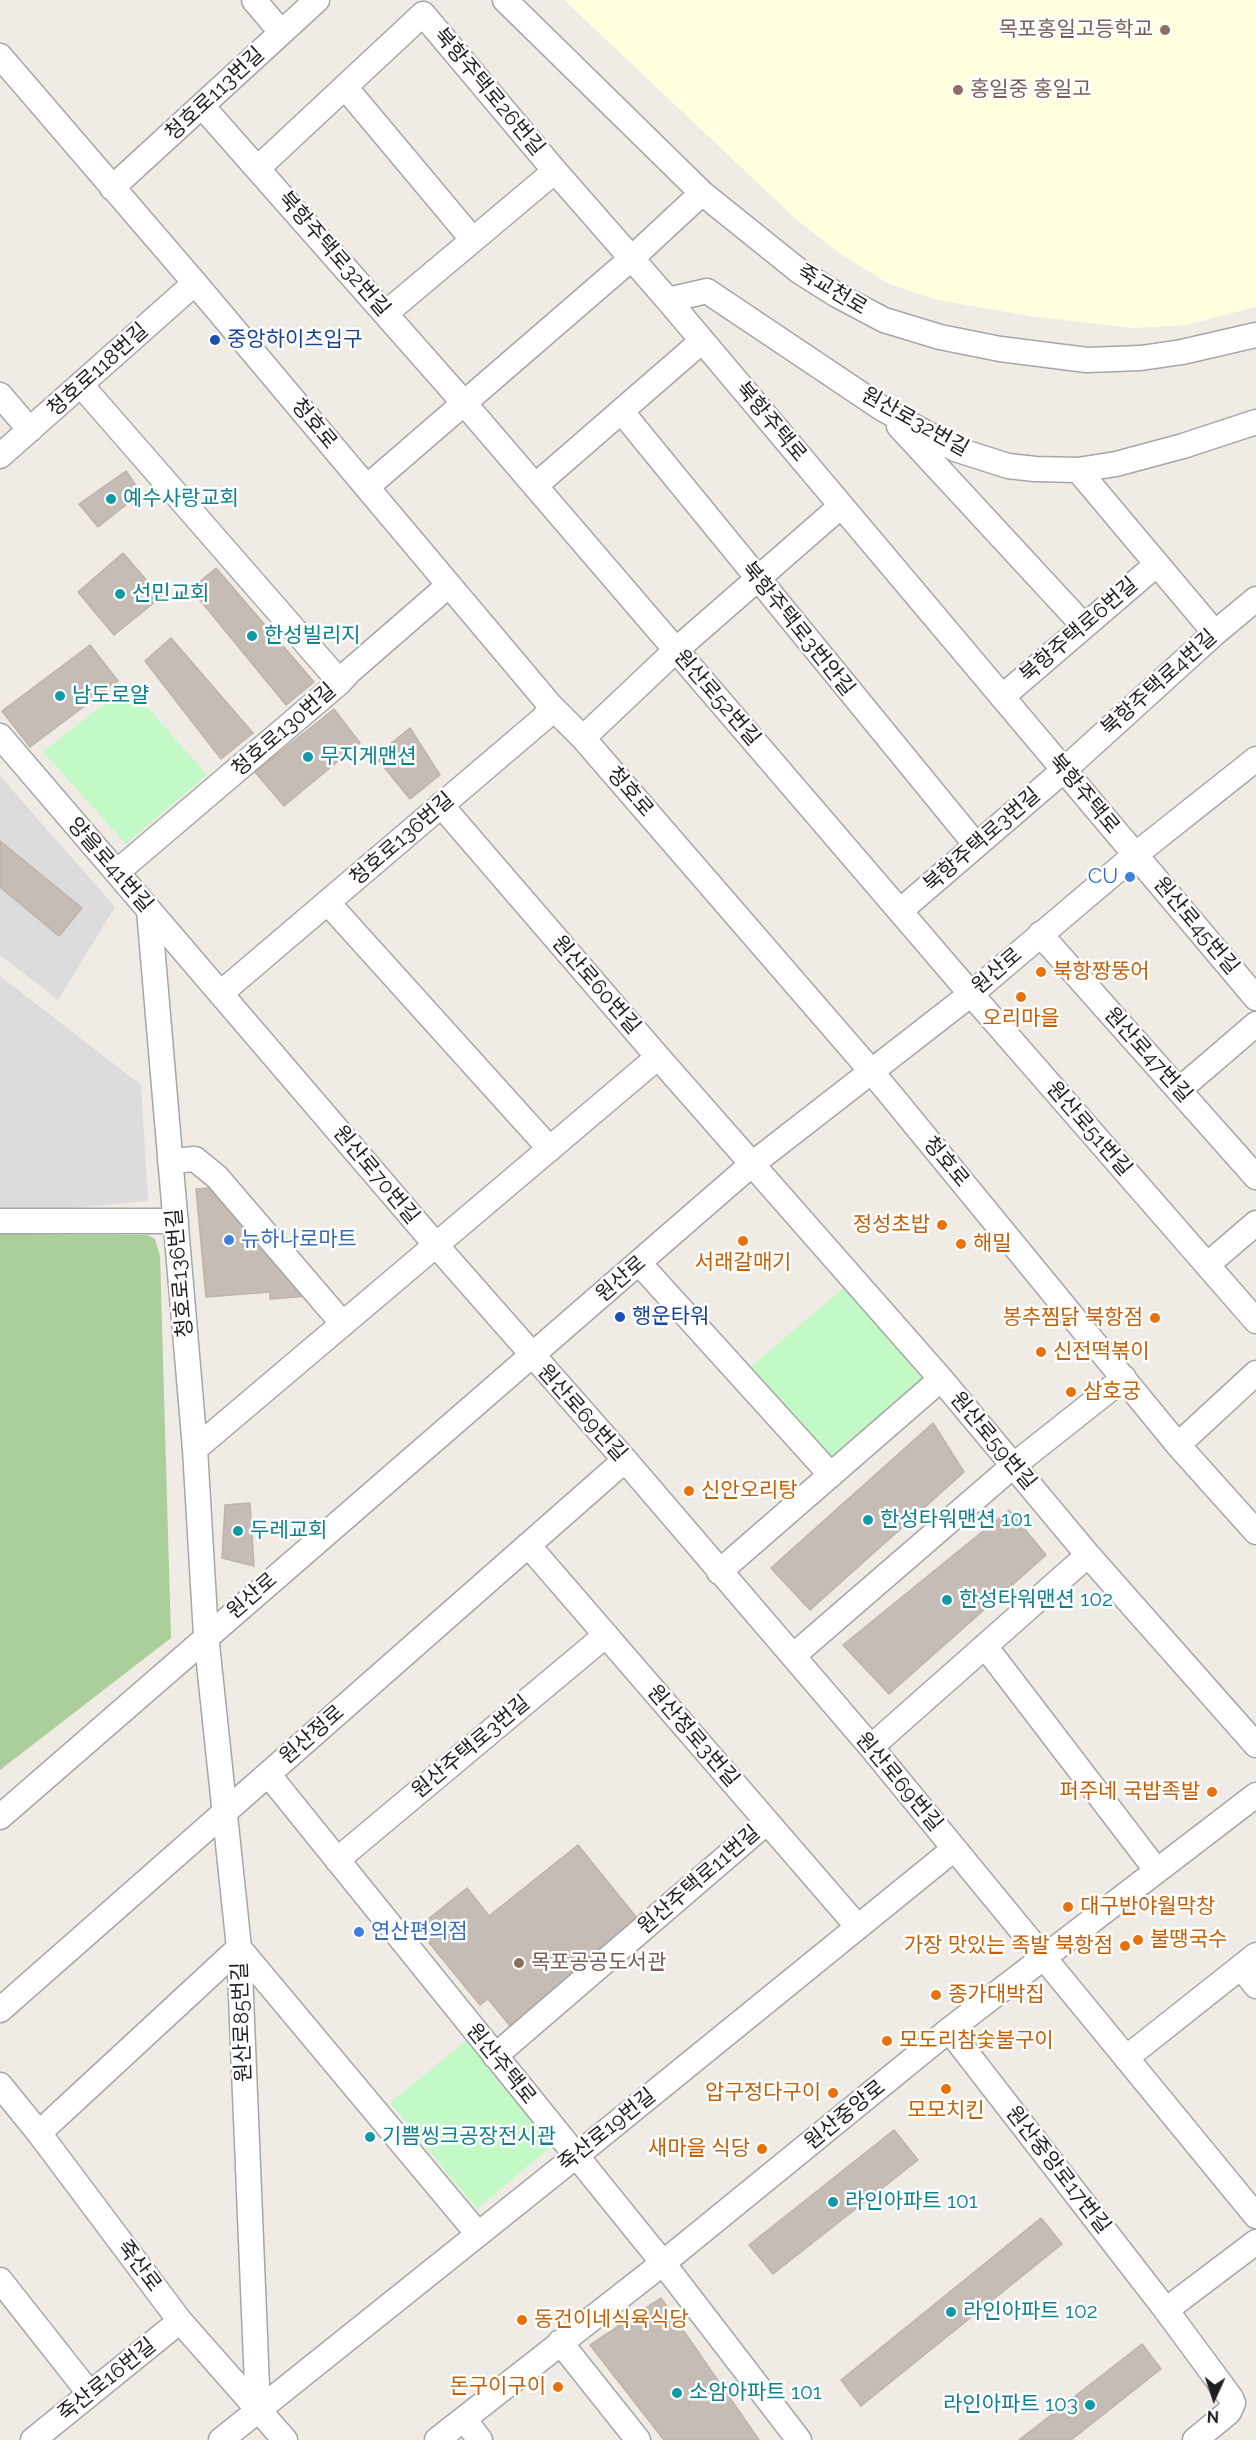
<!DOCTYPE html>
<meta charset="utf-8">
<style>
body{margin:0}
#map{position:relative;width:1256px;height:2440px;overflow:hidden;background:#f0ece5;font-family:Raleway,sans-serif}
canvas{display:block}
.north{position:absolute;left:1184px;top:2368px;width:60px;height:60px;-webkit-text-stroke:4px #fff;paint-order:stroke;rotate:183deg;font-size:16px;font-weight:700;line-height:24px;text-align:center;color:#1f1f1f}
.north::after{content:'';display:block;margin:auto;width:21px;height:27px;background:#1f1f1f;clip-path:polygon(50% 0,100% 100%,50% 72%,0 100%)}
</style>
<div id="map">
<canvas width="1256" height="2440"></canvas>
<div class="north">N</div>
</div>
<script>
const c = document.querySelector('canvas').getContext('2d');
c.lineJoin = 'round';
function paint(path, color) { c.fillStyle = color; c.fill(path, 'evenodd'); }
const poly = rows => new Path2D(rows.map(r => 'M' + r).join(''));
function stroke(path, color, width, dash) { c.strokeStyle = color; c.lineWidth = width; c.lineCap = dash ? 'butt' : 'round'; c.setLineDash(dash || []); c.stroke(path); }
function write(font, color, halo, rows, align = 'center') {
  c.font = font + ' Raleway,"Noto Sans KR",sans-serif'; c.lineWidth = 5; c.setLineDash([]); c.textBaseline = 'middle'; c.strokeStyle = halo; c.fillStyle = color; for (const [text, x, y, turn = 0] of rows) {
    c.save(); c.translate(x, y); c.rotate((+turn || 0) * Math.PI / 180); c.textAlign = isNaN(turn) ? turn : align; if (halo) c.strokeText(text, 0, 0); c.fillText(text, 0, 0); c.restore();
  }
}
paint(poly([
 [0,776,115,907,58,1000,0,955],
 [0,976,141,1085,148,1201,0,1215]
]), '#dddcdc');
paint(poly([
 [564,0,1256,0,1256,307,1186,325,1133,328,1030,316,933,299,887,283,838,252,797,220]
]), '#ffffdf');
paint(poly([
 [0,1234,147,1235,155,1239,160,1256,171,1638,0,1770]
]), '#aacf9b');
paint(poly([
 [128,685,207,775,126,844,43,752],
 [847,1285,924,1373,922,1384,837,1457,825,1458,748,1369],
 [468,2039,553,2145,477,2209,390,2103]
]), '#c3f9c7');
const building = poly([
 [126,471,141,493,98,527,79,504,126,471],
 [123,553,161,597,114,635,78,592,123,553],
 [216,568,314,682,286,705,191,589,216,568],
 [171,638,253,733,221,759,145,661,171,638],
 [90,645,118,681,30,747,2,711,90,645],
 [334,709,360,743,284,806,255,772,334,709],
 [410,728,440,775,410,799,375,756,410,728],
 [0,841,82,908,59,936,0,887,0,841],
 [209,1188,308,1296,270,1299,270,1292,206,1297,196,1189,209,1188],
 [933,1423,964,1472,810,1610,771,1568,933,1423],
 [250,1503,254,1566,222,1558,225,1505,250,1503],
 [1009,1510,1046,1555,889,1694,843,1645,1009,1510],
 [578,1845,641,1923,511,2027,488,1999,480,2005,417,1928,467,1888,489,1916,578,1845],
 [894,2130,918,2160,773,2274,749,2245,894,2130],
 [1041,2218,1062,2244,861,2406,841,2380,1041,2218],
 [661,2298,759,2440,664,2440,590,2345,661,2298],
 [1142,2344,1161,2369,1071,2440,1019,2440,1142,2344]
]);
paint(building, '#c4bcb5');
stroke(building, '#c1b3a8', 1.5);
const minor = poly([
 [254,0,281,32],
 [505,0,702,193,799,271,837,295,884,320,940,337,1000,349,1087,360,1141,358,1182,352,1256,335],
 [0,56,195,283,550,705,583,738,872,1072,1178,1445,1256,1532],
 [345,87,473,240],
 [202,106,464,403,971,994,1256,1321],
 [258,168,423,14,555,171,668,300,1256,998],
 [112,188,317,0],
 [668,300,707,291,883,409,955,449,1008,466,1035,469,1078,470,1116,464,1183,446,1256,422],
 [386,313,555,171],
 [81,385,340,682],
 [0,395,30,430],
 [622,412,976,845],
 [899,426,1083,625],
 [0,456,195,283],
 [1078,470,1215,633],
 [535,486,702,341],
 [367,487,632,258,702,193],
 [1002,697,1157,564],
 [0,736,436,1245,625,1460,871,1747,1256,2216],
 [583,738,676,650,841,506],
 [441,805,658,1057,941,1379,1088,1555,1256,1745],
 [117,872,340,682,350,671,449,585],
 [328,903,550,1149],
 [149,910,195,1449,206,1635,239,1948,258,2410],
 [900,911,1064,770,1215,633,1256,599],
 [1040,934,1256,1177],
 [221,993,545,717,550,705],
 [1179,1090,1256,1024],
 [170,1161,195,1159,217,1177,343,1324],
 [0,1221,176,1221],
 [639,1263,831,1475],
 [1207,1265,1256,1223],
 [1178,1445,1256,1373],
 [195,1449,658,1057],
 [528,1545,858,1927],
 [719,1572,941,1379],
 [985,1646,1157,1871],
 [793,1656,1014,1465,1124,1378],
 [871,1747,1088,1555],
 [268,1774,663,2263,799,2440],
 [0,1817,751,1165,971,994,1135,855,1256,759],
 [337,1860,606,1635],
 [1241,1967,1256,1986],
 [0,2010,625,1460],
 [949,2030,1166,2310,1231,2398,1233,2403,1229,2412,1195,2440],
 [495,2056,767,1822],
 [1126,2058,1256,1955],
 [0,2085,39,2133,180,2321,285,2440],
 [39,2133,239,1948,478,2234],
 [0,2280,90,2394],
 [1166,2310,1256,2242],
 [560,2342,638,2440],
 [464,2419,480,2440],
 [33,2440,180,2321],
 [221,2440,576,2156,954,1849],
 [437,2440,663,2263,949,2030,1256,1795]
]);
stroke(minor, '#a6a6a6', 27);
stroke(minor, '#fff', 24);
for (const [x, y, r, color] of [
 [1165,30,6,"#8d6e63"],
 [958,90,6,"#8d6e63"],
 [215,340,6,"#1a4fb4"],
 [111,499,6,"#0f9aa8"],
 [120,594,6,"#0f9aa8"],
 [252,636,6,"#0f9aa8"],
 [60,696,6,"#0f9aa8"],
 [308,757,6,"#0f9aa8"],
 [1130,877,6,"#3f7fe0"],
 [1041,972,6,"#e8710a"],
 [1021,997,6,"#e8710a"],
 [942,1225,6,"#e8710a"],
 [229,1240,6,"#3f7fe0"],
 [743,1241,6,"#e8710a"],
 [961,1244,6,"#e8710a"],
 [620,1317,6,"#1a4fb4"],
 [1155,1318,6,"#e8710a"],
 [1041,1352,6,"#e8710a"],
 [1071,1392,6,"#e8710a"],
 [689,1491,6,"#e8710a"],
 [868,1520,6,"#0f9aa8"],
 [238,1531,6,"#0f9aa8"],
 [947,1600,6,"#0f9aa8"],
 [1212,1792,6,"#e8710a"],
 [1068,1907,6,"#e8710a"],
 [359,1932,6,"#3f7fe0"],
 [1138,1940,6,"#e8710a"],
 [1125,1946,6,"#e8710a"],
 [519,1963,6,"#8d6e63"],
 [936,1995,6,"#e8710a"],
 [887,2041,6,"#e8710a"],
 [946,2089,6,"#e8710a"],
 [833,2093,6,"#e8710a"],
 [370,2137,6,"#0f9aa8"],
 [762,2149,6,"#e8710a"],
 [833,2202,6,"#0f9aa8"],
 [951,2312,6,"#0f9aa8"],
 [522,2320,6,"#e8710a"],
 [558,2387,6,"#e8710a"],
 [677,2393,6,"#0f9aa8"],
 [1090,2405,6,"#0f9aa8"]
]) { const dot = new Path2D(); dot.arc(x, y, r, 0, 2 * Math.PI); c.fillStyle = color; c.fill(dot); stroke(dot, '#fff', 2); }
write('21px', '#785e54', '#fff', [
 ["목포홍일고등학교",1153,30,"right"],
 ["홍일중 홍일고",970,90],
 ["목포공공도서관",531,1963]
], 'left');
write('21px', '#1f1f1f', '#fff', [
 ["북항주택로26번길",489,92,50],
 ["청호로113번길",215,94,-43],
 ["북항주택로32번길",334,254,49],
 ["죽교천로",832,290,31],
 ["청호로118번길",98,370,-42],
 ["북항주택로",771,422,50],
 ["원산로32번길",915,422,29],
 ["청호로",314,424,50],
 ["북항주택로3번안길",798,629,51],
 ["북항주택로6번길",1079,630,-41],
 ["북항주택로4번길",1159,683,-42],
 ["원산로52번길",717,698,49],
 ["청호로130번길",284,730,-41],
 ["청호로",630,792,49],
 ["북항주택로",1084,794,50],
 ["청호로136번길",402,839,-41],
 ["북항주택로3번길",982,840,-41],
 ["양을로41번길",110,865,49],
 ["원산로45번길",1196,926,50],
 ["원산로",997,971,-41],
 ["원산로60번길",596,985,49],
 ["원산로47번길",1148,1055,48],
 ["원산로51번길",1089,1129,49],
 ["청호로",946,1162,50],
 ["원산로70번길",376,1175,50],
 ["청호로136번길",180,1273,-95],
 ["원산로",621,1279,-41],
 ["원산로69번길",582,1413,48],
 ["원산로59번길",993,1441,50],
 ["원산로",252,1596,-41],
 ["원산정로",312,1735,-41],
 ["원산정로3번길",693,1736,49],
 ["원산주택로3번길",471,1747,-40],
 ["원산로69번길",899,1782,50],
 ["원산주택로11번길",699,1880,-41],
 ["원산로85번길",242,2022,-92],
 ["원산주택로",501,2064,51],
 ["원산중앙로",845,2115,-39],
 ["죽산로19번길",607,2130,-39],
 ["원산중앙로17번길",1058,2170,52],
 ["죽산로",139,2266,53],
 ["죽산로16번길",107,2380,-39]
]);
write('21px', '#164399', '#fff', [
 ["중앙하이츠입구",227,340],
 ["행운타워",632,1317]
], 'left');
write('21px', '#0d838f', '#fff', [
 ["예수사랑교회",123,499],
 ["선민교회",132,594],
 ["한성빌리지",264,636],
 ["남도로얄",72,696],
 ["무지게맨션",320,757],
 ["한성타워맨션 101",880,1520],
 ["두레교회",250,1531],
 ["한성타워맨션 102",959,1600],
 ["기쁨씽크공장전시관",382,2137],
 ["라인아파트 101",845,2202],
 ["라인아파트 102",963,2312],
 ["소암아파트 101",689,2393],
 ["라인아파트 103",1078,2405,"right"]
], 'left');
write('21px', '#366cbe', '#fff', [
 ["CU",1118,877,"right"],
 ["뉴하나로마트",241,1240],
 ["연산편의점",371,1932]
], 'left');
write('21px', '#c56008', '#fff', [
 ["북항짱뚱어",1053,972],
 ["오리마을",1021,1019,"center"],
 ["정성초밥",930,1225,"right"],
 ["해밀",973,1244],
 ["서래갈매기",743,1263,"center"],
 ["봉추찜닭 북항점",1143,1318,"right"],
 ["신전떡볶이",1053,1352],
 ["삼호궁",1083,1392],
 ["신안오리탕",701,1491],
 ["퍼주네 국밥족발",1200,1792,"right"],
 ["대구반야월막창",1080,1907],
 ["불땡국수",1150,1940],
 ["가장 맛있는 족발 북항점",1113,1946,"right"],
 ["종가대박집",948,1995],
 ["모도리참숯불구이",899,2041],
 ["압구정다구이",821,2093,"right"],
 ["모모치킨",946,2111,"center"],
 ["새마을 식당",750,2149,"right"],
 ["동건이네식육식당",534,2320],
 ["돈구이구이",546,2387,"right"]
], 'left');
</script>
